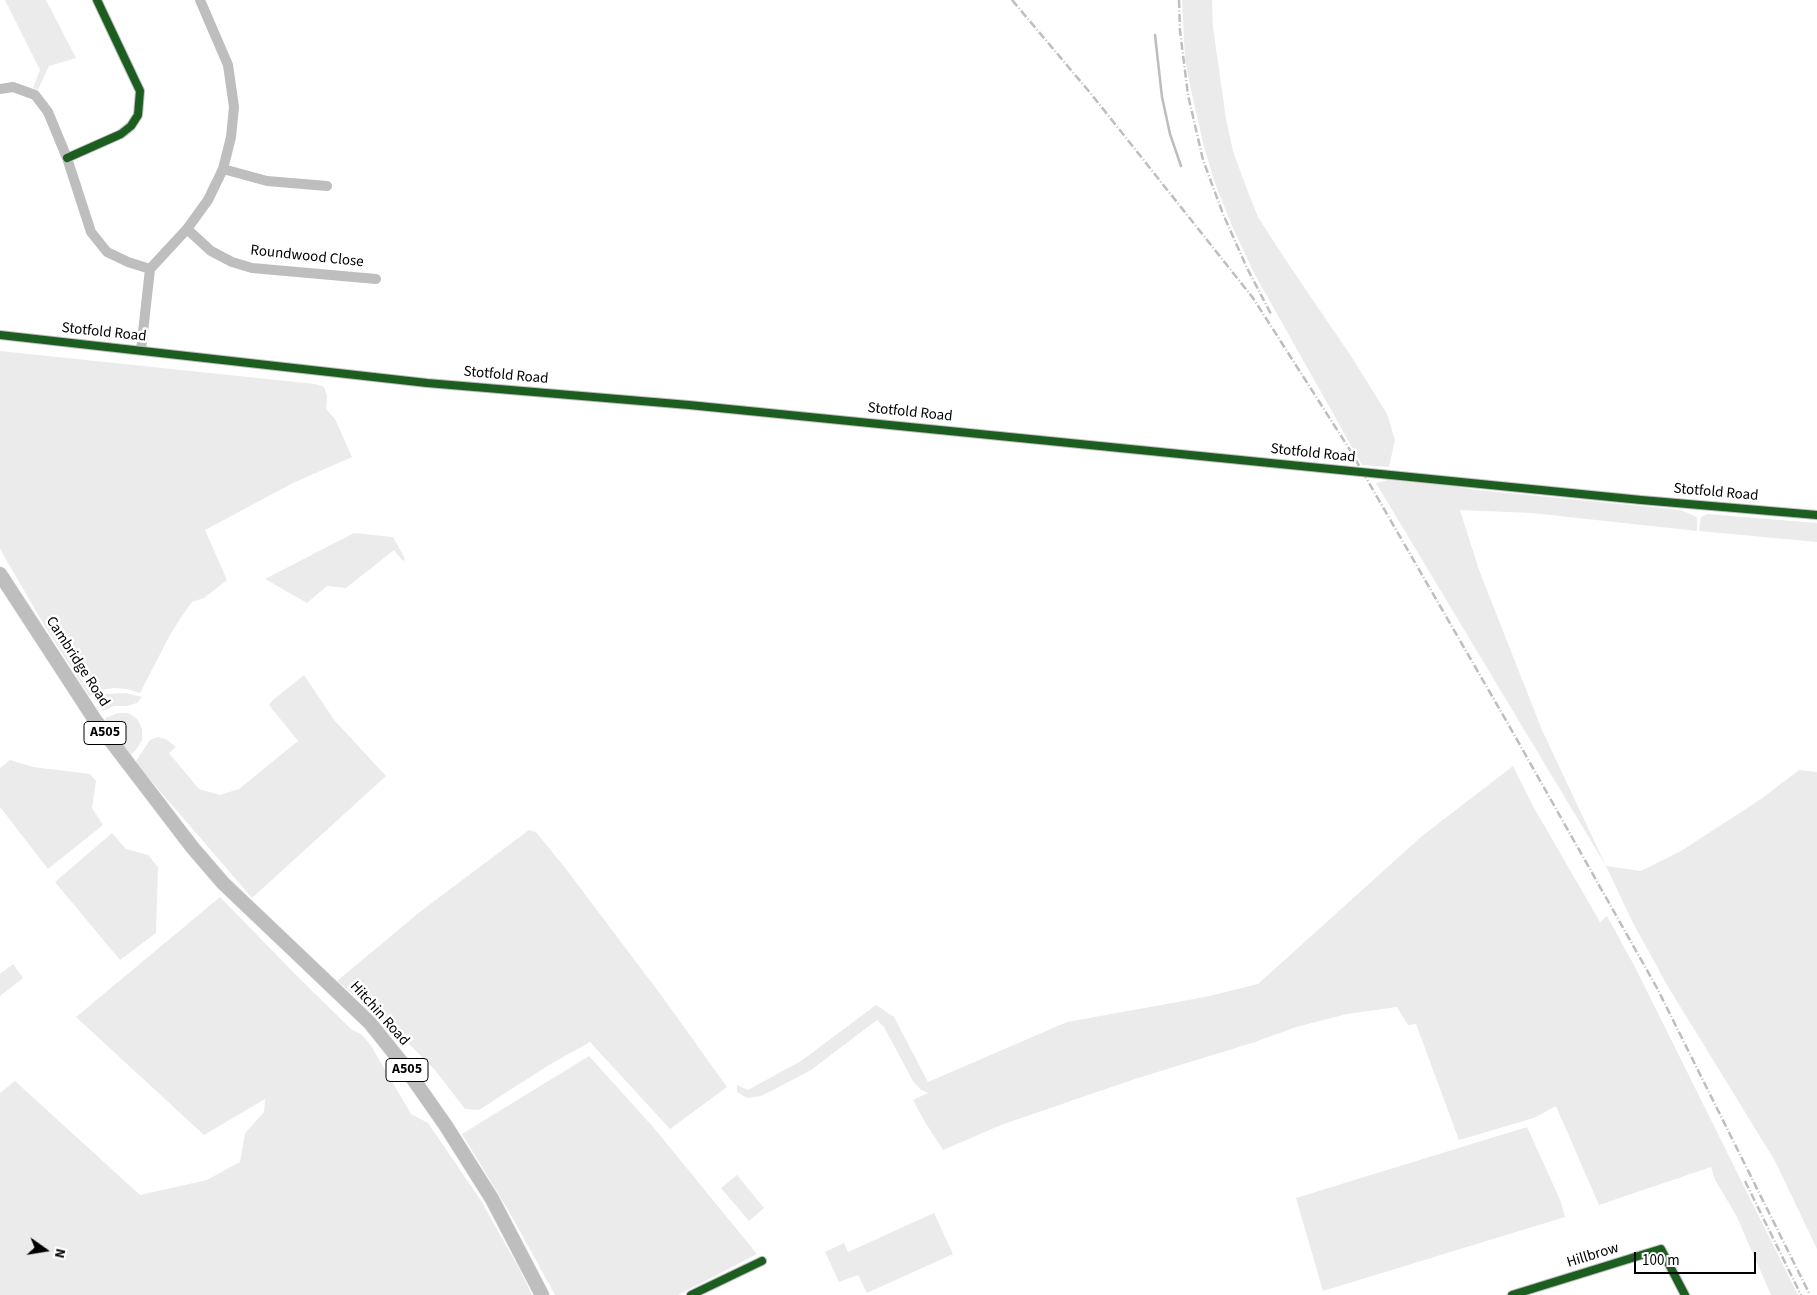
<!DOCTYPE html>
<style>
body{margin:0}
#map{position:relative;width:1817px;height:1295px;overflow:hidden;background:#fff;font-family:"Source Sans 3",sans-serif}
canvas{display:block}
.north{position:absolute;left:20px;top:1225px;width:50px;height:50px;-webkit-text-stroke:4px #fff;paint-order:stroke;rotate:103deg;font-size:14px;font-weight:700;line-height:20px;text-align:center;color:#000}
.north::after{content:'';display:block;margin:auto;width:18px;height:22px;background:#000;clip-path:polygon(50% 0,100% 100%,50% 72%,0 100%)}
.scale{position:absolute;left:1634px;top:1252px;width:122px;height:22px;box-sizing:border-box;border:2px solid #000;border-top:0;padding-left:6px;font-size:15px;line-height:18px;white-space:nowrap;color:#000;-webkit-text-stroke:4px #fff;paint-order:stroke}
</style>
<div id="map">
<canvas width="1817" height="1295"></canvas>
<div class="north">N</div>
<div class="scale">100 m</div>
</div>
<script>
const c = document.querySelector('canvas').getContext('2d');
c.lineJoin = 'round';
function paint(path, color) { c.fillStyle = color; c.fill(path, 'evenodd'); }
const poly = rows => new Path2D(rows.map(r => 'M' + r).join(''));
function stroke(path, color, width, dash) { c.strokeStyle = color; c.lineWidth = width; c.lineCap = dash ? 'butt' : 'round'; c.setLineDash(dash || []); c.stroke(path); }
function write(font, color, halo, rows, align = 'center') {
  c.font = font + ' "Source Sans 3",sans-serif'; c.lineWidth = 5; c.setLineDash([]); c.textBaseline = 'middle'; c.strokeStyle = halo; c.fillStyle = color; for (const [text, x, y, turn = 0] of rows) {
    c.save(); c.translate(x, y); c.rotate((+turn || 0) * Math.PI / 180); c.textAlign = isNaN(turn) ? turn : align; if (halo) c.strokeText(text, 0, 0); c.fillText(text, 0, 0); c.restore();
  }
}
paint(poly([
 [5,0,46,0,76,58,49,66,38,90,33,88,40,70],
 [1182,0,1212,0,1213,27,1226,119,1233,151,1248,192,1258,217,1289,265,1351,356,1387,414,1395,440,1389,467,1362,465,1254,273,1232,226,1215,183,1204,147,1191,90,1185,59],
 [0,351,315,384,324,387,327,396,326,409,335,419,352,457,293,483,205,530,227,580,204,598,192,602,182,616,170,635,140,693,127,689,114,688,102,690,89,696,43,623,0,549],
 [1388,480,1452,486,1476,490,1681,510,1697,517,1697,531,1532,513,1460,510,1479,570,1542,730,1606,866,1641,871,1681,851,1761,799,1799,770,1817,772,1817,1249,1775,1161,1667,985,1632,921,1606,866,1376,483],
 [1707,514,1817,523,1817,542,1699,531,1701,517],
 [354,533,393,537,405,559,403,561,394,550,346,588,327,586,307,603,265,579],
 [304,675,335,721,386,776,252,898,147,776,136,761,150,740,158,737,166,739,176,747,169,753,199,789,220,795,239,789,298,741,269,705,273,700],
 [126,693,142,697,137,703,127,706,114,706,103,711,96,698,106,694],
 [118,713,128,713,137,719,142,728,142,740,136,750,129,756,103,722,106,718],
 [10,760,33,767,90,774,96,781,92,808,103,825,48,869,0,807,0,768],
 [1513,766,1533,806,1600,922,1607,916,1635,967,1798,1295,1771,1295,1736,1215,1715,1180,1711,1167,1599,1205,1556,1106,1534,1118,1459,1140,1416,1024,1408,1025,1397,1007,1347,1014,1296,1027,1255,1042,1135,1079,1001,1125,943,1150,925,1122,913,1100,928,1093,920,1089,913,1081,884,1027,877,1020,811,1070,773,1090,761,1096,747,1098,737,1092,737,1085,748,1090,801,1061,876,1005,894,1017,928,1082,1067,1022,1205,997,1258,984,1422,836],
 [529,830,536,832,566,869,661,995,727,1087,670,1129,590,1042,549,1065,479,1110,465,1109,435,1070,387,1022,337,981,421,911],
 [112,833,126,849,148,855,158,867,156,933,120,960,55,882],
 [220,897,296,975,351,1029,361,1034,370,1044,411,1114,428,1123,480,1199,520,1270,532,1295,0,1295,0,1093,15,1081,140,1195,207,1180,240,1162,245,1133,264,1112,265,1099,204,1135,76,1017],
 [13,964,23,978,0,996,0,974],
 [589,1056,654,1128,757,1254,678,1295,555,1295,511,1215,462,1134],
 [1527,1127,1561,1202,1565,1217,1323,1291,1296,1198],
 [737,1175,764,1208,749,1221,721,1188],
 [934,1213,953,1254,867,1293,858,1275,839,1282,825,1252,844,1243,848,1252]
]), '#ebebeb');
stroke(poly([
 [1155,35,1162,97,1170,134,1181,166]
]), '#bdbdbd', 2.5);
const major = poly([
 [0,574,95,720,192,847,223,883,370,1023,402,1063,446,1126,492,1199,542,1295]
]);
stroke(major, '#dbdbdb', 15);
stroke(poly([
 [0,89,13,87,35,95,48,112,67,158,91,232,107,252,128,262,150,269],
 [67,158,121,134,131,126,138,115,140,91,97,0],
 [223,169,267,181,327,186],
 [187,229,211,251,232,262,252,268,376,279],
 [0,335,427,383,689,405,1641,500,1817,515],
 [141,350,150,269,187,229,208,200,223,169,231,137,234,107,228,65,200,0],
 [691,1295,762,1261],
 [1512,1295,1661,1249,1685,1295]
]), '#bebebe', 10);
stroke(major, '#bebebe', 14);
stroke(poly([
 [1012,0,1092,95,1253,298,1350,450,1507,722,1657,988,1810,1295],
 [1179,0,1180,31,1188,95,1203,160,1223,214,1247,268,1271,314],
 [1745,1181,1801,1295]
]), '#bebebe', 2.5, [8, 2.5, 1, 2.5]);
stroke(poly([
 [67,158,121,134,131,126,138,115,140,91,97,0],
 [0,335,427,383,689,405,1641,500,1817,515],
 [691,1295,762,1261],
 [1512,1295,1661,1249,1685,1295]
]), '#1b5e20', 8);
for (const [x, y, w] of [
 [105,733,42],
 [407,1070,42]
]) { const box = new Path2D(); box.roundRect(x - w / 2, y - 11.5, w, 23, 4); c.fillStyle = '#fff'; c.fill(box); stroke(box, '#000', 1); }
write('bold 14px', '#000', null, [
 ["A505",105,733],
 ["A505",407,1070]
]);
write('15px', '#000', '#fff', [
 ["Roundwood Close",307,257,6],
 ["Stotfold Road",104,333,6],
 ["Stotfold Road",506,376,5],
 ["Stotfold Road",910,413,6],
 ["Stotfold Road",1313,454,6],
 ["Stotfold Road",1716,493,5],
 ["Cambridge Road",77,662,57],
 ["Hitchin Road",379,1014,48],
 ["Hillbrow",1593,1256,-17]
]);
</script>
